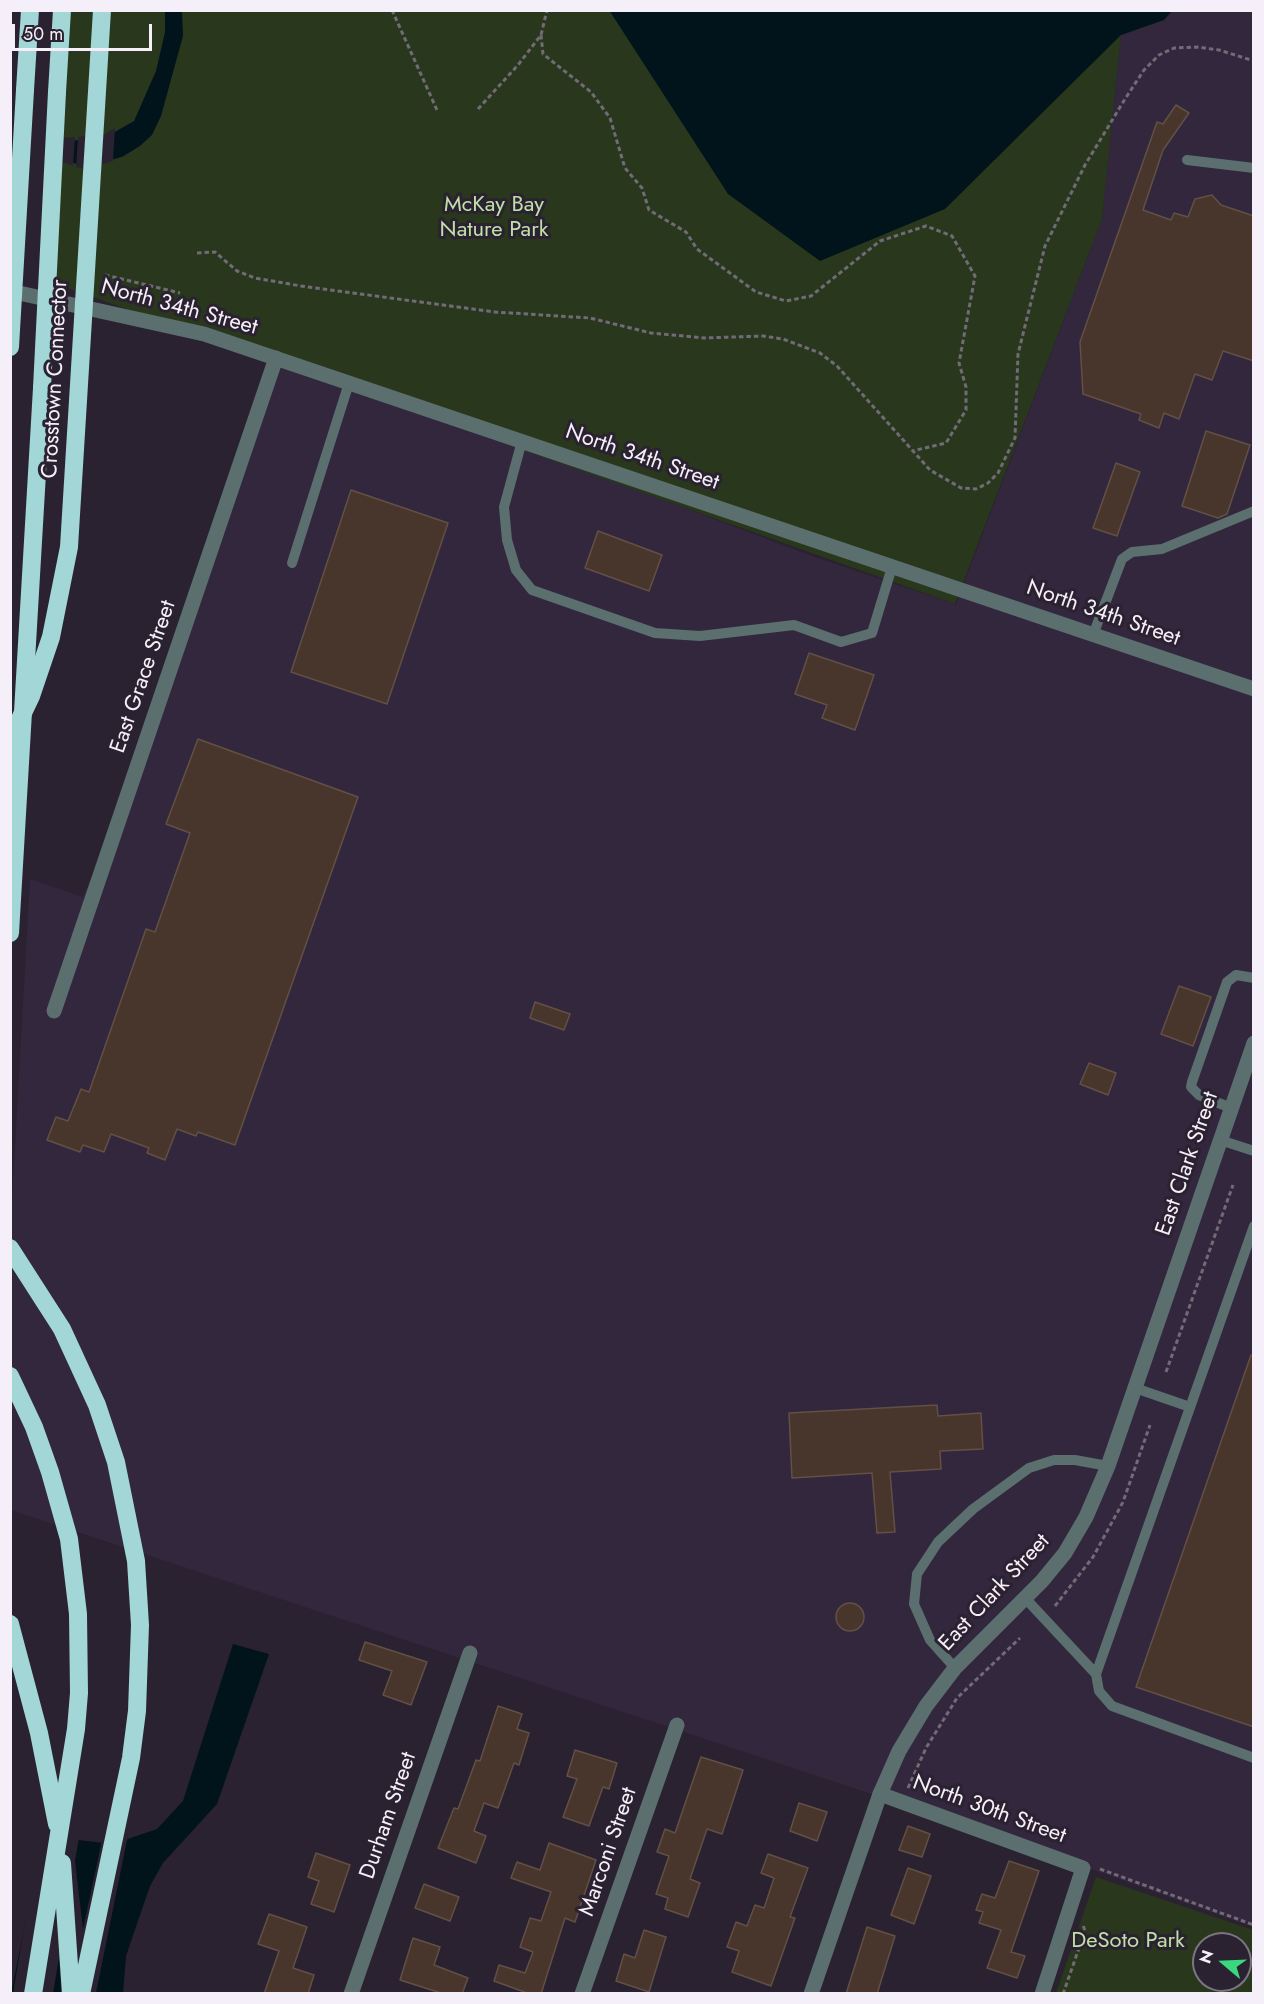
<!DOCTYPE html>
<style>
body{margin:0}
#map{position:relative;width:1264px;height:2004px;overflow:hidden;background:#2a2231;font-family:Jost,sans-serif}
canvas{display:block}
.frame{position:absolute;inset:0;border:12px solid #f4eff9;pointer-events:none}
.north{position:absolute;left:1192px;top:1932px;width:60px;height:60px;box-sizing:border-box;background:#2a2231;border:2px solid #7b7481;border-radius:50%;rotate:289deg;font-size:16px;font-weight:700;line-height:24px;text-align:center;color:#f4eff9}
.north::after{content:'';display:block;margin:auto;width:21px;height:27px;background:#39d87f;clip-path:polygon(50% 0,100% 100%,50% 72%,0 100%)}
.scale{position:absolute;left:12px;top:24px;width:140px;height:27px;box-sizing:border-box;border:3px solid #f4eff9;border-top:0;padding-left:8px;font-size:18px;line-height:21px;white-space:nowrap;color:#f4eff9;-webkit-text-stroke:4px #2a2231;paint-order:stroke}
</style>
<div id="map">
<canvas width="1264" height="2004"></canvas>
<div class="frame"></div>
<div class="north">N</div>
<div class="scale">50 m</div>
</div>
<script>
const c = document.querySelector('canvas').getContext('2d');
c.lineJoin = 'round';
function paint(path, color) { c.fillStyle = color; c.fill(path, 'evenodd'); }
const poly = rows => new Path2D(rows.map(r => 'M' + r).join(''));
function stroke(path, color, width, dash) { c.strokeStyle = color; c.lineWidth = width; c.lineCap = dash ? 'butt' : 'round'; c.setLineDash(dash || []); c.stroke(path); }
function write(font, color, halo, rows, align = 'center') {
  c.font = font + ' Jost,sans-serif'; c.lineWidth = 6; c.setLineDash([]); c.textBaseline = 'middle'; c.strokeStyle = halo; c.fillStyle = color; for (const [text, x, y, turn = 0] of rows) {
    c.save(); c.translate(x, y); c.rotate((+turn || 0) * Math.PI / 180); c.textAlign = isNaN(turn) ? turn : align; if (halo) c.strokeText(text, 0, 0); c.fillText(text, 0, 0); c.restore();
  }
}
paint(poly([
 [1172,11,1253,11,1253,1927,993,1834,11,1510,10,1234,30,879,83,897,117,814,280,355,815,557,955,604,955,607,1102,219,1121,35,1164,20]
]), '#32273c');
paint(poly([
 [62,11,1172,11,1164,20,1121,35,1102,219,955,604,45,280],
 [1096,1877,1253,1930,1253,1993,1056,1993],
 [1204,1944,1240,1944,1240,1980,1204,1980]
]), '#29381d');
paint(poly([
 [609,10,1172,10,1172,11,1164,20,1121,35,945,209,820,261,728,194],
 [165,11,182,11,183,36,161,116,152,135,140,146,122,157,83,167,10,133,60,141,85,140,106,137,134,121,156,71,165,32],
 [233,1644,269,1654,217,1804,163,1863,150,1886,126,1956,123,1993,11,1994,43,1836,113,1844,157,1829,183,1801]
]), '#01141b');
paint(poly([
 [115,128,113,161,84,169,76,167,78,137,105,134],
 [10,130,60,138,75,137,73,166,65,163,10,161],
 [43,1833,79,1837,75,1861,83,1929,102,1840,113,1841,128,1835,96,1993,61,1993,59,1958,53,1993,13,1993,39,1841]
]), '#2a2231');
const building = poly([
 [1176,105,1189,113,1163,150,1143,210,1171,220,1174,213,1188,217,1195,199,1212,195,1221,205,1254,216,1254,361,1223,351,1212,380,1195,374,1179,419,1164,413,1159,428,1139,420,1141,414,1083,394,1080,342,1157,122,1163,124,1176,105],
 [1206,431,1250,445,1227,514,1218,518,1182,506,1206,431],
 [1116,463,1140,472,1117,536,1093,528,1116,463],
 [351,490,448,523,387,704,291,672,351,490],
 [598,531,662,555,649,591,585,568,598,531],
 [809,653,874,675,855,730,822,718,827,705,795,694,809,653],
 [198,739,358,797,235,1145,198,1132,196,1136,177,1129,165,1160,147,1153,149,1148,111,1134,104,1152,83,1145,80,1152,47,1140,56,1117,68,1121,81,1089,89,1092,146,929,155,932,190,833,166,824,198,739],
 [1179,986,1211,997,1193,1046,1161,1034,1179,986],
 [535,1002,570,1014,564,1030,530,1018,535,1002],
 [1089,1063,1116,1073,1108,1095,1080,1084,1089,1063],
 [1251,1355,1254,1356,1254,1727,1136,1687,1251,1355],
 [937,1405,938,1416,981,1413,983,1449,940,1451,941,1469,890,1472,895,1532,877,1533,872,1473,792,1478,789,1413,937,1405],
 '836 1617a14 14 0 1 1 28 0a14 14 0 1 1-28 0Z',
 [365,1642,427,1662,411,1705,383,1695,392,1671,359,1660,365,1642],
 [498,1706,522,1714,517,1729,529,1733,519,1765,514,1763,498,1808,484,1803,474,1831,486,1836,476,1863,438,1848,454,1808,458,1809,476,1760,480,1761,498,1706],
 [575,1750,617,1763,609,1789,603,1787,589,1826,563,1817,577,1779,567,1776,575,1750],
 [701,1757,743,1770,722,1834,707,1829,690,1879,700,1883,688,1917,665,1909,668,1898,656,1894,669,1856,657,1852,665,1829,675,1833,701,1757],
 [799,1803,827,1812,817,1841,790,1831,799,1803],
 [908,1826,930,1834,922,1857,899,1850,908,1826],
 [549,1843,596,1860,575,1922,565,1918,541,1994,530,1994,494,1981,499,1965,525,1973,533,1952,520,1947,530,1918,541,1921,551,1892,511,1878,517,1862,540,1870,549,1843],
 [316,1853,350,1865,334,1912,311,1904,319,1881,308,1877,316,1853],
 [768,1854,808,1868,790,1917,795,1918,771,1986,732,1972,739,1951,727,1947,736,1922,747,1926,755,1905,764,1908,774,1878,761,1873,768,1854],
 [1009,1861,1039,1871,1011,1952,1025,1956,1017,1978,987,1968,1001,1930,979,1923,983,1912,976,1910,982,1894,995,1898,1009,1861],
 [908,1868,931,1876,914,1924,891,1915,908,1868],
 [424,1884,459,1897,450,1921,415,1908,424,1884],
 [269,1914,307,1927,293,1968,314,1975,308,1994,264,1994,279,1951,258,1944,269,1914],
 [867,1927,895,1936,877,1994,846,1994,867,1927],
 [644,1930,666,1937,649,1992,616,1981,624,1954,635,1958,644,1930],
 [413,1938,440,1947,434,1965,468,1978,462,1994,444,1994,400,1980,413,1938]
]);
paint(building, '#48362d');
stroke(building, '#625046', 1.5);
stroke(poly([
 [392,10,437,110],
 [541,35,543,54,591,92,610,118,625,168,642,188,649,210,686,232,697,249,756,292,786,301,811,296,880,241,926,226,952,236,975,276,959,363,966,387,966,410,946,443,912,451],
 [478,109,518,65,541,35,547,10],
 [197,253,215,252,237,271,255,278,301,286,495,312,590,318,651,333,705,338,763,336,783,339,820,353,837,366,930,470,961,488,976,489,988,483,998,473,1015,438,1018,354,1045,246,1085,165,1125,99,1144,70,1159,55,1174,48,1197,47,1219,50,1254,61],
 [105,275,180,293],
 [1166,1372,1233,1185],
 [1055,1606,1093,1557,1123,1502,1150,1425],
 [908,1788,926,1748,957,1698,1020,1638],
 [1100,1869,1254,1925],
 [1063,1994,1085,1931,1083,1925]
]), '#716a77', 3, [4.5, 3]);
stroke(poly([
 [1187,160,1254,168],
 [522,441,504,507,507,540,516,570,532,590,655,633,700,636,794,625,841,642,872,633,892,567],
 [292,563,349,383],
 [1093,635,1122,559,1132,552,1162,549,1254,511],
 [1231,1108,1199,1095,1191,1087,1192,1082,1227,982,1236,975,1254,978],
 [1220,1140,1254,1151],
 [1254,1226,1096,1674,1099,1691,1112,1706,1254,1758],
 [1135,1388,1190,1407],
 [1025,1598,1096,1674],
 [955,1668,930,1640,914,1604,917,1574,938,1542,973,1509,1029,1468,1054,1460,1075,1460,1108,1466]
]), '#5b6f6f', 10);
stroke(poly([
 [54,1011,276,358],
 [880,1794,1083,1868,1042,1994],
 [351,1994,470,1653],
 [582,1994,677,1725]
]), '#5b6f6f', 15);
stroke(poly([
 [10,291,204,334,1254,689],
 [811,1994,880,1794,899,1751,926,1706,955,1668,1042,1581,1065,1553,1086,1517,1108,1466,1254,1043]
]), '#5b6f6f', 15);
stroke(poly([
 [25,90,30,10],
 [57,92,62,10],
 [10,933,42,388],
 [10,1248,62,1329,97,1405,116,1462,136,1561,140,1625,137,1711,131,1758,81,1994],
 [10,1376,34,1427,50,1472,69,1539,78,1614,79,1693,76,1729,33,1994],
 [10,1624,39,1733,57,1824],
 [62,1863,71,1994]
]), '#a2d6d7', 18);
stroke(poly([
 [10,347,25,90],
 [42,388,57,92],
 [10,740,31,696,51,637,69,547,102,10]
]), '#a2d6d7', 18);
write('22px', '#c1e0a7', '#2a2231', [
 ["McKay Bay",494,206],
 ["Nature Park",494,231],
 ["DeSoto Park",1128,1942]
]);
write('22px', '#f4eff9', '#2a2231', [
 ["North 34th Street",179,308,15],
 ["Crosstown Connector",56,379,-87],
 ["North 34th Street",642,458,19],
 ["North 34th Street",1103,614,19],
 ["East Grace Street",144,677,-71],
 ["East Clark Street",1188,1164,-71],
 ["East Clark Street",995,1593,-47],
 ["North 30th Street",989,1810,20],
 ["Durham Street",389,1816,-71],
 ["Marconi Street",609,1852,-71]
]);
</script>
